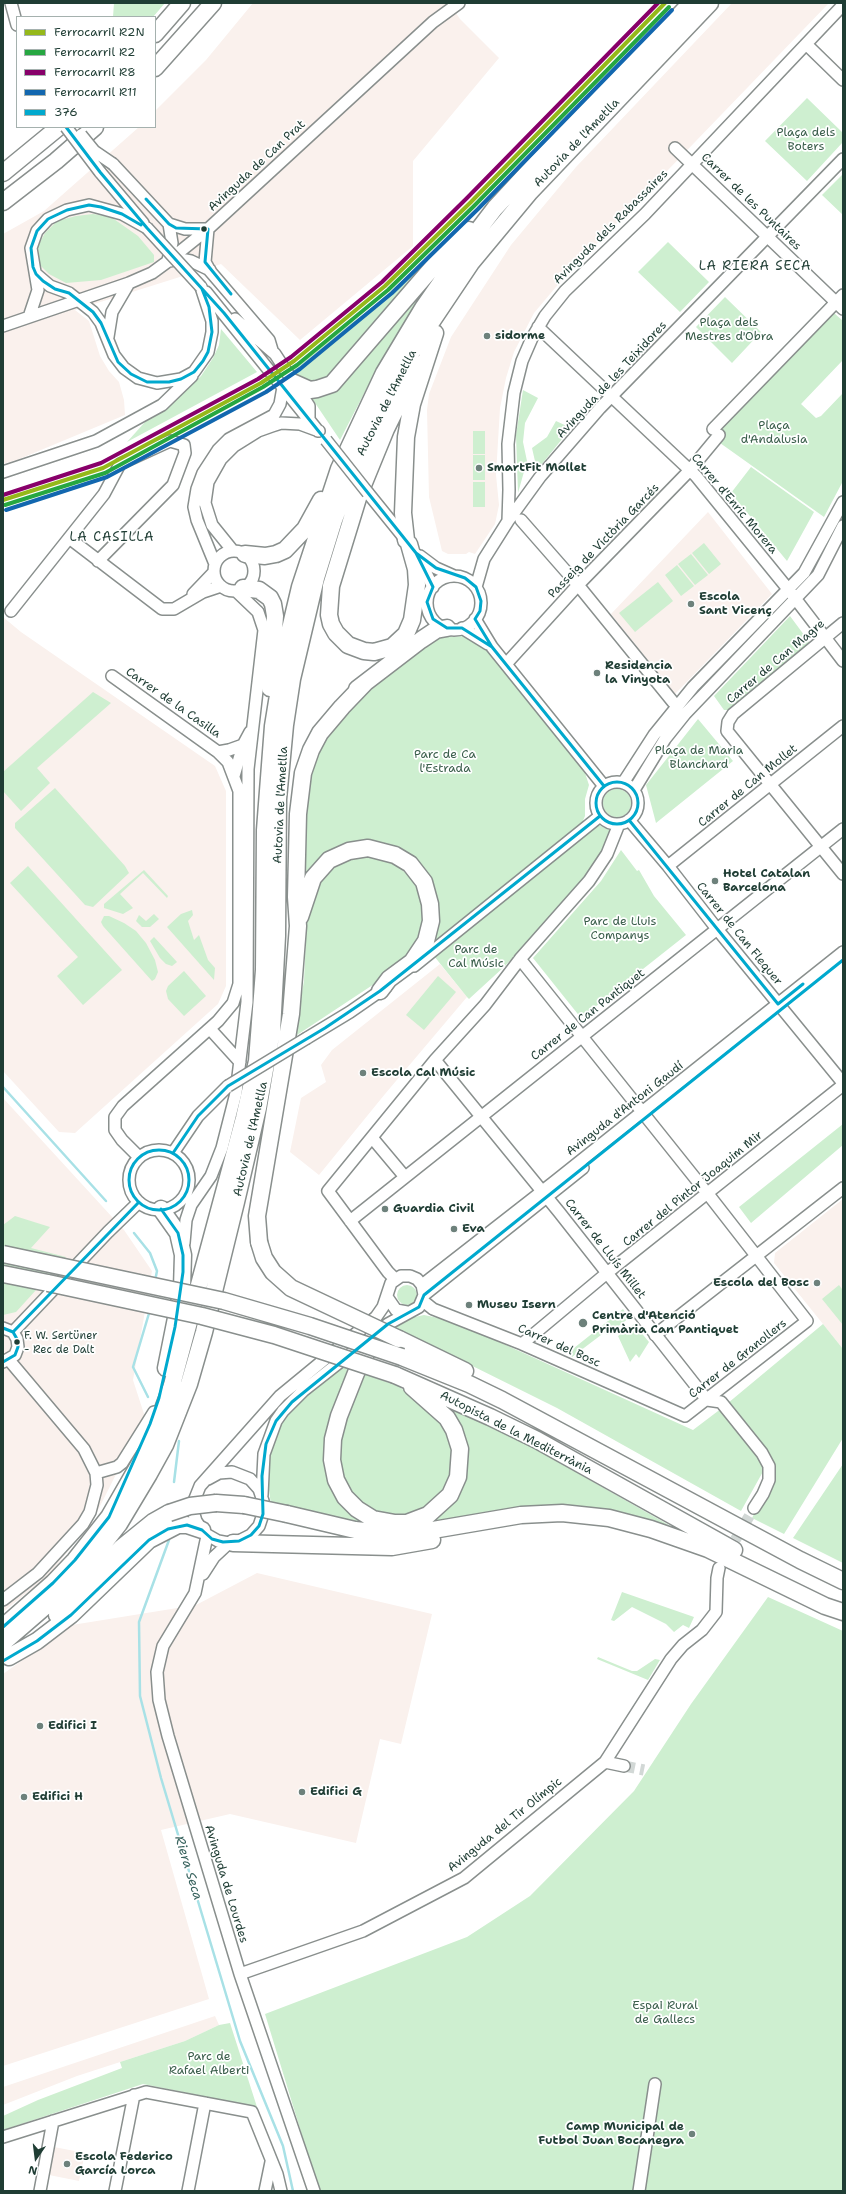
<!DOCTYPE html>
<meta charset="utf-8">
<style>
body{margin:0}
#map{position:relative;width:846px;height:2194px;overflow:hidden;background:#fff;font-family:"Shantell Sans",sans-serif}
canvas{display:block}
.frame{position:absolute;inset:0;border:4px solid #1f3d34;pointer-events:none}
.legend{position:absolute;left:16px;top:16px;width:140px;height:112px;box-sizing:border-box;background:#fff;border:1px solid #a5b1ae;margin:0;padding:5px 7px;list-style:none;font-size:12px;color:#1f3d34}
.legend li{display:flex;align-items:center;gap:8px;height:20px}
.legend b{width:20px;border:1px solid #a5b1ae}
.north{position:absolute;left:16px;top:2138px;width:40px;height:40px;-webkit-text-stroke:3px #fff;paint-order:stroke;rotate:194deg;font-size:11px;font-weight:700;line-height:16px;text-align:center;color:#1f3d34}
.north::after{content:'';display:block;margin:auto;width:14px;height:18px;background:#1f3d34;clip-path:polygon(50% 0,100% 100%,50% 72%,0 100%)}
</style>
<div id="map">
<canvas width="846" height="2194"></canvas>
<div class="frame"></div>
<ul class="legend">
<li><b style="height:5px;background:#95b81a"></b>Ferrocarril R2N</li>
<li><b style="height:5px;background:#26a741"></b>Ferrocarril R2</li>
<li><b style="height:5px;background:#88006a"></b>Ferrocarril R8</li>
<li><b style="height:5px;background:#1267af"></b>Ferrocarril R11</li>
<li><b style="height:5px;background:#00a9ce"></b>376</li>
</ul>
<div class="north">N</div>
</div>
<script>
const c = document.querySelector('canvas').getContext('2d');
c.lineJoin = 'round';
function paint(path, color) { c.fillStyle = color; c.fill(path, 'evenodd'); }
const poly = rows => new Path2D(rows.map(r => 'M' + r).join(''));
function stroke(path, color, width, dash) { c.strokeStyle = color; c.lineWidth = width; c.lineCap = dash ? 'butt' : 'round'; c.setLineDash(dash || []); c.stroke(path); }
function write(font, color, halo, rows, align = 'center') {
  c.font = font + ' "Shantell Sans",sans-serif'; c.lineWidth = 3.5; c.setLineDash([]); c.textBaseline = 'middle'; c.strokeStyle = halo; c.fillStyle = color; for (const [text, x, y, turn = 0] of rows) {
    c.save(); c.translate(x, y); c.rotate((+turn || 0) * Math.PI / 180); c.textAlign = isNaN(turn) ? turn : align; if (halo) c.strokeText(text, 0, 0); c.fillText(text, 0, 0); c.restore();
  }
}
paint(poly([
 [253,3,449,3,460,19,499,58,413,161,413,246,300,340,221,264,75,310,89,321,100,356,109,371,119,382,124,400,125,415,17,460,3,464,3,234,44,211,139,127,155,127,155,111,206,60],
 [732,3,829,3,561,281,534,313,514,352,506,378,500,408,496,475,499,505,495,524,475,554,469,552,466,554,448,554,442,551,429,497,427,410,429,394,451,337,511,245,576,167],
 [708,512,772,594,675,694,611,614],
 [3,617,21,632,215,766,226,791,226,986,218,1004,75,1133,59,1132,3,1071],
 [440,964,467,997,385,1094,319,1175,290,1152,301,1098,326,1082,321,1065,332,1050],
 [3,1098,124,1230,152,1271,133,1380,145,1417,94,1518,50,1574,3,1612],
 [843,1199,843,1349,774,1263,775,1253],
 [257,1573,432,1614,401,1744,380,1739,356,1843,230,1814,161,1830,209,1999,3,2066,3,1674,72,1625,196,1605],
 [215,2016,219,2025,185,2041,77,2076,3,2105,3,2087],
 [54,2147,85,2153,79,2181,49,2175]
]), '#faf1ed');
paint(poly([
 [114,3,165,3,153,17,113,17],
 [807,98,843,133,843,142,807,181,765,141],
 [843,174,843,215,822,195],
 [93,214,111,217,138,236,154,255,154,262,101,280,66,283,49,274,40,265,38,246,45,233,57,221,76,216],
 [668,242,709,282,680,312,638,272],
 [437,249,440,250,330,378,317,383,302,381,292,368,374,306],
 [431,282,371,380,340,440,309,394,331,392,343,385,427,283],
 [725,297,761,332,732,363,696,327],
 [834,313,843,321,843,360,801,404,816,418,821,416,843,393,843,481,824,517,713,438],
 [221,329,257,372,127,442,145,422,174,401,201,376,213,358,219,345],
 [523,390,538,398,525,423,523,442,527,461,518,493,516,435],
 [556,421,571,428,537,470,532,448,547,437],
 [473,431,485,431,485,454,473,454],
 [473,455,485,455,485,480,473,480],
 [751,467,814,512,787,561,731,493],
 [473,482,485,482,485,507,473,507],
 [704,543,721,564,709,574,692,553],
 [691,554,708,575,695,585,678,564],
 [677,565,694,586,681,596,665,575],
 [658,582,673,601,635,632,619,613],
 [772,610,776,614,688,706,684,702],
 [790,616,810,643,729,710,724,710,714,696],
 [468,636,485,645,585,773,589,785,585,799,585,816,582,823,431,947,425,878,368,845,303,885,307,778,326,735,355,703,412,655,439,637],
 [93,692,111,703,37,768,50,783,21,811,3,791,3,772],
 [698,719,733,761,656,823,646,785],
 [55,788,125,866,129,873,93,907,85,905,15,828,15,823],
 '603 803a14 14 0 1 1 28 0a14 14 0 1 1-28 0Z',
 [598,825,610,830,610,839,590,874,505,966,469,999,467,997,434,956],
 [621,850,637,871,639,870,654,896,686,935,581,1018,533,958,601,881],
 [359,856,380,858,397,866,417,882,431,921,415,957,294,1037,304,981,307,913,321,878,335,866],
 [28,866,122,970,83,1005,57,976,78,957,10,883],
 [144,870,168,896,167,898,143,873,120,894,133,908,123,914,104,908,104,904],
 [192,910,193,915,188,921,194,940,199,935,208,960,215,968,214,980,167,927,181,914],
 [154,914,159,919,150,927,142,927,136,921,139,915,146,921],
 [104,916,109,916,124,923,136,931,146,943,155,960,158,972,155,979,152,981,103,926,101,922],
 [154,937,177,962,172,966,166,964,160,958,150,941],
 [184,971,206,996,184,1016,168,999,166,991,168,986],
 [438,976,456,992,424,1030,406,1015],
 [843,1124,843,1145,751,1223,739,1207],
 [15,1216,50,1227,31,1248,66,1257,16,1312,3,1315,3,1225],
 [839,1285,842,1289,843,1288,843,1325,822,1299],
 '397 1295a10 10 0 1 1 20 0a10 10 0 1 1-20 0Z',
 [623,1309,629,1318,607,1335,605,1332,572,1357,569,1352],
 [424,1315,453,1321,693,1430,722,1408,763,1461,765,1468,741,1511,557,1408,394,1327,406,1319],
 [634,1324,649,1342,639,1358,636,1354,630,1362,618,1336],
 [823,1324,843,1349,843,1438,784,1534,752,1518,774,1476,771,1457,728,1403],
 [341,1365,353,1370,328,1440,360,1517,436,1516,463,1441,451,1408,490,1425,537,1450,697,1541,578,1510,390,1531,271,1505,266,1467,270,1444,281,1420,299,1399],
 [364,1374,398,1386,416,1399,442,1422,455,1452,454,1473,445,1493,428,1509,407,1518,388,1518,356,1502,343,1484,338,1460,339,1439],
 [843,1464,843,1563,793,1538],
 [622,1592,694,1617,689,1628,683,1625,674,1632,666,1624,632,1607,614,1621,611,1620],
 [768,1597,843,1631,843,2191,319,2191,265,2014,467,1937,530,1896,634,1791,691,1704],
 [598,1657,632,1671,637,1671,655,1659,660,1660,648,1680,597,1659],
 [230,2023,257,2107,143,2084,3,2130,3,2116,38,2100,122,2068,120,2062,185,2041,219,2025]
]), '#ceefd0');
stroke(poly([
 [3,1087,106,1201],
 [134,1233,150,1253,157,1271,155,1281],
 [148,1397,133,1367,150,1310],
 [174,1482,179,1441],
 [169,1540,139,1622,140,1696,161,1778,240,2041,283,2146,293,2191]
]), '#a8e1e6', 2.5);
stroke(poly([
 [727,1554,754,1508],
 [624,1766,644,1770]
]), '#d2d8d6', 11, [11, 5.5]);
const minor = poly([
 [11,3,17,25],
 [806,44,843,80],
 [675,148,843,309],
 [113,164,169,224,185,229,208,229],
 [100,172,143,223],
 [208,229,205,262,210,271,269,340,272,350],
 [168,260,172,243,169,224],
 [170,261,180,259,191,261,210,270],
 [36,274,50,286,69,293,93,312,101,323,114,355,124,368,138,378,157,383,181,379,194,372,208,352,212,332,212,321,201,287],
 [206,292,318,431],
 [29,317,38,290,31,248,37,231,48,219,67,210,89,205,122,214,147,228],
 [235,319,275,354,309,406,309,418],
 [3,326,129,283,152,273,167,262,208,229,433,22,459,3],
 [538,327,696,476,788,589,843,661],
 [108,337,112,312,129,283],
 [713,429,843,295],
 [3,472,96,441,162,405,192,376],
 [368,493,406,540],
 [521,520,578,585,673,702],
 [508,521,509,490,508,444,514,393,522,361,532,338,545,316,565,291,645,214,843,5],
 [69,538,162,609,174,609,203,592,221,586],
 '214 571a20 20 0 1 1 40 0a20 20 0 1 1-40 0Z',
 [233,551,212,525,205,503,208,482,221,459,234,446,258,431,272,426,281,423,300,424,319,431],
 [417,555,433,587],
 [420,556,436,568,454,576],
 [215,564,197,520,194,507,197,489,203,473,218,450,229,439,274,415,280,404,283,387],
 '427 603a27 27 0 1 1 54 0a27 27 0 1 1-54 0Z',
 [476,587,484,559,508,521,540,477,600,408,843,159],
 [193,594,214,572],
 [11,611,104,494,120,464,170,441,184,445,185,453,173,485,98,561],
 [475,619,492,647,604,786],
 [843,623,733,714,728,722,727,731,843,874],
 [462,628,488,644],
 [506,664,578,585,690,470,719,435],
 [112,676,218,752,228,762,239,791,239,984,233,1003,218,1021,123,1106,115,1117,115,1130,122,1140,139,1157],
 [218,752,229,750,243,745,250,732],
 [234,776,243,745],
 '596 803a21 21 0 1 1 42 0a21 21 0 1 1-42 0Z',
 [623,783,654,735,693,687,804,573,843,502],
 [634,790,665,739,685,714,818,575,843,526],
 [629,820,668,866,717,929,843,1083],
 [668,866,843,726],
 [520,959,703,1188],
 [414,966,600,816],
 [210,1029,240,1062],
 [307,1038,350,1012,386,987],
 [435,1060,559,1212,707,1400,721,1402,762,1453,769,1466,769,1480,763,1494,754,1508],
 [374,1140,405,1177],
 '129 1180a30 30 0 1 1 60 0a30 30 0 1 1-60 0Z',
 [173,1153,198,1116,228,1086],
 [350,1221,843,829],
 [184,1243,186,1220,191,1205,211,1176,222,1148,236,1093,247,1002,248,769,264,630,258,612,236,591],
 [395,1279,388,1272,328,1191,435,1060,485,1005,520,959,589,881,607,854,619,824],
 [422,1285,554,1182,843,952],
 [424,1295,583,1168],
 [387,1297,396,1310,407,1312],
 [423,1301,433,1309,522,1344,685,1416,807,1321,708,1194],
 [3,1328,13,1332,17,1339,18,1347,15,1355,3,1362],
 [13,1332,108,1232,139,1202],
 [655,1335,843,1188],
 [522,1344,607,1273,843,1085],
 [96,1473,117,1467,122,1463,154,1412],
 [208,1479,219,1473,232,1472,250,1479,259,1489,263,1501,263,1514,259,1526,251,1535,239,1541,229,1543,218,1541,204,1533,196,1521,193,1511,194,1501,200,1486,280,1396,376,1317,383,1307,391,1283,401,1276,410,1276,417,1279,422,1285,424,1295,419,1307,388,1324,303,1391,283,1411,276,1421,264,1454,262,1495],
 [207,1536,195,1593,163,1646,157,1672,159,1700,168,1736,240,1974,314,2191],
 [203,1574,214,1557,229,1543],
 [3,1600,38,1573,83,1524,90,1512,97,1485,96,1473,84,1449,9,1360],
 [605,1762,624,1766],
 [240,1974,363,1931,464,1878,605,1762,671,1659,683,1645,702,1630,716,1612,717,1578,719,1568],
 [3,2137,146,2092,252,2112,277,2174,281,2191],
 [40,2191,53,2121],
 [115,2191,134,2095],
 [188,2191,205,2103],
 [265,2191,271,2162],
 [639,2191,655,2084]
]);
const highway = poly([
 [155,34,182,3],
 [155,68,213,3],
 [3,173,59,127],
 [3,202,56,161,95,127],
 [292,382,310,390,317,389,332,384,445,253,469,230],
 [406,540,403,513,406,437,412,404,435,333],
 [409,544,416,569,417,585,412,620,406,634,392,647,374,652,364,651,348,645,336,633,331,624,329,615,331,586,359,495,386,429,418,364],
 [245,554,265,556,276,554,285,550,305,529,321,500],
 [243,588,259,590,270,598,273,604,275,616,270,688],
 [357,689,421,640,436,630,447,628],
 [300,917,313,878,329,860,349,851,368,848,395,855,410,864,424,882,430,904,431,921,426,941,412,962,389,979,380,991],
 [161,1209,178,1233,183,1255,182,1288,166,1368],
 [259,1242,257,1216,291,1014,298,926,296,897,298,814,303,773,311,750,320,733,342,707,366,682],
 [3,1274,48,1283],
 [375,1336,356,1373,339,1416,333,1439,332,1460,336,1480,345,1497,357,1509,373,1519,395,1523,407,1523,428,1515,450,1495,458,1477,460,1449,454,1430,447,1418,412,1387],
 [399,1339,465,1371],
 [402,1357,469,1384,502,1400,800,1560,843,1581],
 [395,1375,490,1417,537,1440,734,1550],
 [216,1503,244,1505],
 [287,1514,355,1530,395,1534,433,1530,521,1515,562,1513,609,1518,651,1529,708,1549,825,1606,843,1612],
 [233,1543,392,1547,432,1540],
 [57,1615,121,1548,153,1522,169,1513],
 [3,1627,53,1583,75,1560,109,1517,148,1449,172,1385,244,1118,257,1061,264,970,265,830,273,726,286,646,300,587,339,469,384,373,423,308,469,242,495,208,543,156,691,3],
 [3,1643,62,1592,86,1566,119,1524,149,1474,165,1445,189,1384,204,1332,236,1202,258,1108,272,1031,277,936,278,799,285,725,292,679,316,578,334,520,357,460,391,390,414,348,471,263,530,192,710,3],
 [9,1657,37,1641,71,1615,149,1540,178,1525,187,1525,202,1530]
]);
stroke(minor, '#898f8d', 14);
stroke(highway, '#898f8d', 19);
stroke(minor, '#fff', 11);
stroke(highway, '#fff', 16);
const minorBridge = poly([
 [66,127,100,172],
 [81,135,94,151,113,164],
 [147,228,201,287],
 [326,440,368,493],
 [228,1086,307,1038]
]);
const highwayBridge = poly([
 [259,1242,264,1258,273,1272,291,1288,399,1339],
 [3,1254,224,1301,310,1326,402,1357],
 [48,1283,202,1316,274,1335,395,1375],
 [244,1505,287,1514],
 [169,1513,190,1506,216,1503]
]);
stroke(minorBridge, '#898f8d', 14, []);
stroke(highwayBridge, '#898f8d', 19, []);
stroke(minorBridge, '#fff', 11);
stroke(highwayBridge, '#fff', 16);
stroke(poly([
 [66,127,100,172,147,228,224,313,416,553,433,587,427,602,433,619,447,628,462,628,492,647],
 [146,199,169,224,176,228,208,229,205,262,231,294],
 [141,225,122,214,101,207,89,205,67,210,48,219,37,231,31,248,33,267,36,274,43,281,55,289,69,293,93,312,101,323,118,362,131,374,147,382,169,382,181,379,194,372,203,361,208,352,212,332,209,307,202,289],
 [416,553,436,568,465,578,476,587,481,601,480,611,475,619,492,647,604,786],
 '596 803a21 21 0 1 1 42 0a21 21 0 1 1-42 0Z',
 [629,820,778,1004,803,984],
 '129 1180a30 30 0 1 1 60 0a30 30 0 1 1-60 0Z',
 [173,1153,198,1116,228,1086,325,1028,380,991,600,816],
 [3,1328,13,1332,17,1339,18,1347,15,1355,3,1362],
 [13,1332,139,1202],
 [3,1627,53,1583,75,1560,109,1517,150,1424,159,1398,175,1327,183,1272,183,1255,178,1233,161,1209],
 [3,1661,37,1641,71,1615,149,1540,168,1529,187,1525,202,1530,212,1539,223,1542,239,1541,251,1535,259,1526,263,1514,262,1476,266,1444,276,1421,292,1402,388,1324,419,1307,424,1295,843,960]
]), '#00a9ce', 3);
stroke(poly([
 [3,500,103,468,261,383,294,361,385,286,471,202,665,3]
]), '#95b81a', 4);
stroke(poly([
 [5,505,105,473,263,387,297,365,388,290,474,206,669,7]
]), '#26a741', 4);
stroke(poly([
 [3,495,101,463,258,379,291,357,382,282,467,198,658,3]
]), '#88006a', 4);
stroke(poly([
 [6,510,107,477,266,392,300,369,392,293,478,209,672,10]
]), '#1267af', 4);
for (const [x, y, r, color] of [
 [204,229,3.5,"#1f3d34"],
 [487,336,4,"#6d817b"],
 [479,468,4,"#6d817b"],
 [691,604,4,"#6d817b"],
 [597,673,4,"#6d817b"],
 [715,881,4,"#6d817b"],
 [363,1073,4,"#6d817b"],
 [385,1209,4,"#6d817b"],
 [454,1229,4,"#6d817b"],
 [817,1283,4,"#6d817b"],
 [469,1305,4,"#6d817b"],
 [583,1323,5,"#6d817b"],
 [17,1342,3.5,"#1f3d34"],
 [40,1726,4,"#6d817b"],
 [302,1792,4,"#6d817b"],
 [24,1797,4,"#6d817b"],
 [692,2134,4,"#6d817b"],
 [67,2164,4,"#6d817b"]
]) { const dot = new Path2D(); dot.arc(x, y, r, 0, 2 * Math.PI); c.fillStyle = color; c.fill(dot); stroke(dot, '#fff', 1.5); }
write('11px', '#1f3d34', '#fff', [
 ["F. W. Sertüner",24,1336],
 ["- Rec de Dalt",24,1350]
], 'left');
write('12px', '#3a5e4b', '#fff', [
 ["Plaça dels",806,133],
 ["Boters",806,147],
 ["Plaça dels",729,323],
 ["Mestres d'Obra",729,337],
 ["Plaça",774,426],
 ["d'Andalusia",774,440],
 ["Plaça de Maria",699,751],
 ["Blanchard",699,765],
 ["Parc de Ca",445,755],
 ["l'Estrada",445,769],
 ["Parc de Lluis",620,922],
 ["Companys",620,936],
 ["Parc de",476,950],
 ["Cal Músic",476,964],
 ["Espai Rural",665,2006],
 ["de Gallecs",665,2020],
 ["Parc de",209,2057],
 ["Rafael Alberti",209,2071]
]);
write('12px', '#1f3d34', '#fff', [
 ["Autovia de l'Ametlla",577,143,-46],
 ["Avinguda de Can Prat",257,166,-43],
 ["Carrer de les Puntaires",751,202,44],
 ["Avinguda dels Rabassaires",611,227,-45],
 ["Avinguda de les Teixidores",612,380,-47],
 ["Autovia de l'Ametlla",387,403,-63],
 ["Carrer d'Enric Morera",734,504,50],
 ["Passeig de Victòria Garcés",604,541,-46],
 ["Carrer de Can Magre",776,662,-40],
 ["Carrer de la Casilla",173,703,35],
 ["Carrer de Can Mollet",748,786,-39],
 ["Autovia de l'Ametlla",281,805,-87],
 ["Carrer de Can Flequer",739,934,51],
 ["Carrer de Can Pantiquet",588,1015,-38],
 ["Avinguda d'Antoni Gaudí",625,1109,-38],
 ["Autovia de l'Ametlla",251,1139,-77],
 ["Carrer del Pintor Joaquim Mir",693,1189,-39],
 ["Carrer de Lluís Millet",605,1249,52],
 ["Carrer del Bosc",559,1346,24],
 ["Carrer de Granollers",738,1359,-38],
 ["Autopista de la Mediterrània",516,1433,27],
 ["Avinguda del Tir Olímpic",505,1825,-39],
 ["Avinguda de Lourdes",226,1884,73]
]);
write('bold 12px', '#1f3d34', '#fff', [
 ["sidorme",495,336],
 ["SmartFit Mollet",487,468],
 ["Escola",699,597],
 ["Sant Vicenç",699,611],
 ["Residencia",605,666],
 ["la Vinyota",605,680],
 ["Hotel Catalan",723,874],
 ["Barcelona",723,888],
 ["Escola Cal Músic",371,1073],
 ["Guardia Civil",393,1209],
 ["Eva",462,1229],
 ["Escola del Bosc",809,1283,"right"],
 ["Museu Isern",477,1305],
 ["Centre d'Atenció",592,1316],
 ["Primària Can Pantiquet",592,1330],
 ["Edifici I",48,1726],
 ["Edifici G",310,1792],
 ["Edifici H",32,1797],
 ["Camp Municipal de",684,2127,"right"],
 ["Futbol Juan Bocanegra",684,2141,"right"],
 ["Escola Federico",75,2157],
 ["García Lorca",75,2171]
], 'left');
c.letterSpacing = '1px';
write('13px', '#1f3d34', '#fff', [
 ["LA RIERA SECA",755,267],
 ["LA CASILLA",112,538]
]);
c.letterSpacing = '0px';
write('italic 13px', '#38635e', '#fff', [
 ["Riera Seca",188,1868,73]
]);
</script>
